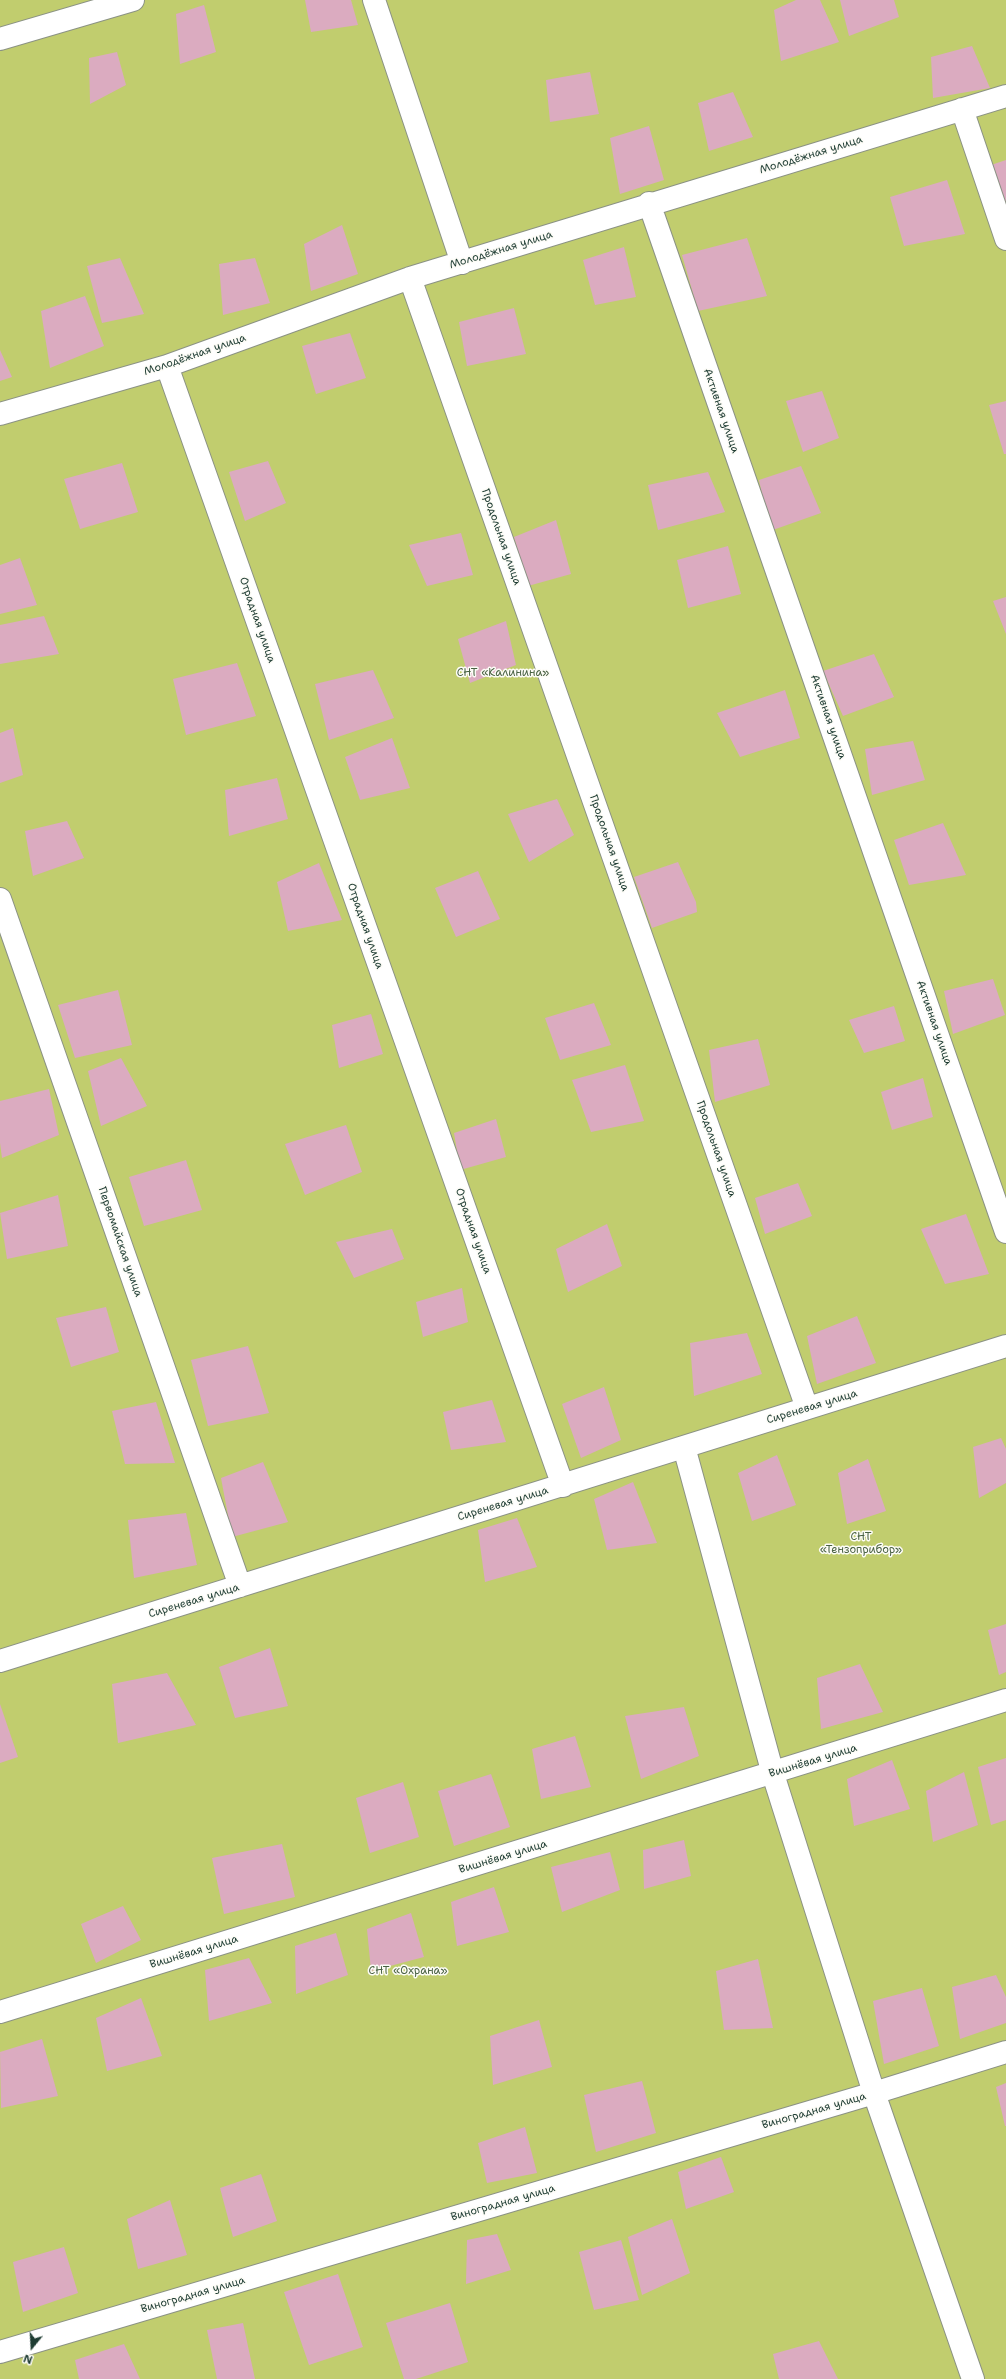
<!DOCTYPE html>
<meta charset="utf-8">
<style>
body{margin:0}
#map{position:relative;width:1006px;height:2379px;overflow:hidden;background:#f7e7d3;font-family:"Shantell Sans",sans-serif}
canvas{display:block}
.north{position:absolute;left:12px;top:2327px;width:40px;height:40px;-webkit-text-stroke:3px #fdfcf7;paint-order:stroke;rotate:198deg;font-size:11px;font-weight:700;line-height:16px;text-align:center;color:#1f3d34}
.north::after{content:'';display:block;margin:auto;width:14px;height:18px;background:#1f3d34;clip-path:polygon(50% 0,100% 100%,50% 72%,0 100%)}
</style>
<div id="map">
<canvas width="1006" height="2379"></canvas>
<div class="north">N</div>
</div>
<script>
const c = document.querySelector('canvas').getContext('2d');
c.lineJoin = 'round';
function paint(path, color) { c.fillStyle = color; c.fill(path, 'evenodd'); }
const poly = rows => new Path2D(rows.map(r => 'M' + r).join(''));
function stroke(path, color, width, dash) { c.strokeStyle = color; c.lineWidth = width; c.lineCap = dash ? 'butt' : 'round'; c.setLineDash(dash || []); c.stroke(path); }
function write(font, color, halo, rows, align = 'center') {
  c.font = font + ' "Shantell Sans",sans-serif'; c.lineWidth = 3; c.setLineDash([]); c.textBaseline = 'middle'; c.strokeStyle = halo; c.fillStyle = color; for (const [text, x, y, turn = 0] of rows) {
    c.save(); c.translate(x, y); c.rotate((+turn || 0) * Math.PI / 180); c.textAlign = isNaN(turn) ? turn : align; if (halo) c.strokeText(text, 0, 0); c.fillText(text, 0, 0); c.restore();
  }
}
paint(poly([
 [0,0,1006,0,1006,2379,0,2379]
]), '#c1cd6e');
paint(poly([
 [305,0,351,0,358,25,311,32],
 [796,0,820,0,839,42,781,61,774,10],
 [840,0,894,0,899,17,849,36],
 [204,5,216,52,180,64,176,14],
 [972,46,990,88,933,98,931,57],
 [117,52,126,85,90,104,89,58],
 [590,72,599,114,550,122,546,80],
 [733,92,753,137,709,151,698,103],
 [649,126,664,180,620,194,610,138],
 [1006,160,1006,222,991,165],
 [947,180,965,234,904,246,890,197],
 [342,225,358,274,311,291,304,244],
 [747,238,767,296,698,311,682,255],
 [624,247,636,297,595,305,583,260],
 [120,258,144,314,102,323,87,266],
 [255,258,270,303,223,315,219,264],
 [85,296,104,346,50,368,41,311],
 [514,308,526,354,467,366,459,322],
 [350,333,366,378,316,394,302,346],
 [0,350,12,377,0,381],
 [822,391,839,438,803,452,786,401],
 [1006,401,1006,454,1004,454,989,405],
 [268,461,286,503,245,521,229,472],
 [122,463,138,512,80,529,64,479],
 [801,466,821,513,770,531,759,480],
 [708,472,725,512,658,530,648,485],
 [556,520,571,574,528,586,514,537],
 [461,533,473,575,427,586,409,545],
 [728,546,741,594,688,608,677,560],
 [20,558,37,605,0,614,0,565],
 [1006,597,1006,634,993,601],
 [44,616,59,654,0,664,0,625],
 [506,621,516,665,470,683,458,639],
 [874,654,894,697,843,716,823,671],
 [237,663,256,716,186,735,173,679],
 [373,670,394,718,329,740,315,684],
 [785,690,800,738,740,757,717,713],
 [13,728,23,775,0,783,0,733],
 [392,738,410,788,360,800,345,757],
 [913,741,925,780,872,795,865,749],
 [277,778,288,819,229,836,225,790],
 [557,799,574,835,529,862,508,814],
 [67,821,84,858,33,876,25,831],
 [943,823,966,875,909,885,894,840],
 [678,862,696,902,697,912,652,928,634,877],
 [319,863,342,920,288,931,277,882],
 [478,871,500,919,456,937,435,888],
 [993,979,1005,1015,953,1034,944,991],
 [118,990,132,1045,75,1058,58,1005],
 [594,1003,611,1045,560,1060,545,1018],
 [894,1006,905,1041,864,1053,849,1020],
 [371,1014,383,1054,339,1068,332,1025],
 [758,1039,770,1085,715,1102,709,1050],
 [121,1058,147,1106,101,1126,88,1071],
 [625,1065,644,1121,591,1132,572,1080],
 [923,1078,933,1117,892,1130,881,1092],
 [49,1089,59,1135,2,1158,0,1143,0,1101],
 [496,1119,506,1157,460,1170,454,1133],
 [346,1125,362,1172,305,1195,285,1144],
 [186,1160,202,1210,144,1226,129,1177],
 [798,1183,812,1216,765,1234,755,1198],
 [58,1195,68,1246,7,1259,0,1213],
 [966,1214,989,1274,945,1284,921,1229],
 [607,1224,622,1266,568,1292,556,1249],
 [392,1229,404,1259,354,1278,336,1242],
 [462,1288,468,1322,423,1337,416,1302],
 [106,1307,119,1352,71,1367,56,1318],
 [857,1316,876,1363,817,1384,807,1336],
 [747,1333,762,1374,694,1396,690,1343],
 [248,1346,269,1413,208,1426,191,1360],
 [604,1387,621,1440,581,1458,562,1404],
 [492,1400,506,1442,451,1450,443,1412],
 [156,1402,175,1463,125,1464,112,1411],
 [1001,1438,1006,1449,1006,1483,979,1498,973,1447],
 [777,1455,796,1505,752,1521,738,1473],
 [868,1459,886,1511,847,1524,838,1473],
 [263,1462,288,1522,232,1537,221,1478],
 [633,1482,657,1543,607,1550,594,1499],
 [186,1513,197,1565,134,1578,128,1520],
 [517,1518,537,1567,485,1582,478,1530],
 [1006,1624,1006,1672,999,1675,988,1630],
 [270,1648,288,1706,235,1718,219,1667],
 [860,1664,883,1712,821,1729,817,1678],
 [167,1673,196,1725,118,1743,112,1684],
 [0,1704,18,1757,0,1763],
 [684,1707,699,1756,641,1779,625,1716],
 [575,1736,591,1787,541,1799,532,1749],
 [1006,1758,1006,1820,991,1825,978,1767],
 [892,1760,910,1809,854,1826,847,1779],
 [964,1772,978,1825,933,1842,926,1791],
 [491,1774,510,1827,454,1846,438,1791],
 [403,1782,419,1837,370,1853,356,1798],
 [684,1840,691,1876,644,1889,643,1850],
 [282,1844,295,1897,224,1914,212,1858],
 [610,1852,620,1890,562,1912,551,1867],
 [494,1887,509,1932,457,1946,451,1902],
 [123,1906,141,1940,96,1963,81,1924],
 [411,1913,424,1957,371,1971,367,1929],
 [336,1933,348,1975,296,1994,295,1946],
 [249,1958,272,2003,209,2021,205,1970],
 [758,1959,773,2028,724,2030,716,1971],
 [996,1975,1006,1997,1006,2023,960,2039,952,1987],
 [922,1988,939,2046,884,2064,873,2001],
 [141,1998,162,2056,107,2071,96,2018],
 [539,2020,552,2067,493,2085,490,2036],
 [42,2039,58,2096,1,2108,0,2052],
 [642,2081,656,2133,596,2152,584,2095],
 [1006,2083,1006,2126,1005,2126,996,2087],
 [525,2127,537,2173,487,2183,478,2143],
 [721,2157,734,2192,686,2209,678,2172],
 [261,2174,277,2221,233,2237,220,2188],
 [170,2200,187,2255,138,2269,127,2219],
 [672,2219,690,2273,642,2295,628,2237],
 [497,2234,511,2270,466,2284,467,2240],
 [621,2240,639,2300,594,2310,579,2252],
 [64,2247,78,2293,23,2312,13,2262],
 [338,2274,363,2347,309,2365,284,2292],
 [450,2303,468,2362,416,2379,404,2379,386,2323],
 [243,2323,255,2379,217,2379,207,2330],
 [819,2341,838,2379,779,2379,773,2354],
 [124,2344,140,2379,79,2379,75,2360]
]), '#dbabc0');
const minor = poly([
 [374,0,462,263],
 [0,39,133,0],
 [962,109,1006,239],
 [649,203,1006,1232],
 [410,278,807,1408],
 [167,366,563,1486],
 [0,414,167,366,410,278,1006,96],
 [0,899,240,1586],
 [684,1447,773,1774,874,2093,973,2379],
 [0,1661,1006,1346],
 [0,2012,1006,1700],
 [0,2352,874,2093,1006,2052]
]);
stroke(minor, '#8b9284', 24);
stroke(minor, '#fff', 22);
write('11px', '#1f3d34', '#fdfcf7', [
 ["Молодёжная улица",811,155,-17],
 ["Молодёжная улица",501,250,-17],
 ["Молодёжная улица",195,355,-19],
 ["Активная улица",721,411,71],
 ["Продольная улица",501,537,71],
 ["Отрадная улица",257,620,71],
 ["Активная улица",828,717,71],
 ["Продольная улица",609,843,71],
 ["Отрадная улица",365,926,71],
 ["Активная улица",934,1023,71],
 ["Продольная улица",716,1149,71],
 ["Отрадная улица",473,1231,71],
 ["Первомайская улица",120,1242,71],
 ["Сиреневая улица",812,1407,-17],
 ["Сиреневая улица",503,1504,-17],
 ["Сиреневая улица",194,1601,-17],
 ["Вишнёвая улица",813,1761,-17],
 ["Вишнёвая улица",503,1857,-17],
 ["Вишнёвая улица",194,1952,-17],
 ["Виноградная улица",814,2111,-16],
 ["Виноградная улица",503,2203,-16],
 ["Виноградная улица",193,2295,-16]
]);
write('11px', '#486142', '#fdfcf7', [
 ["СНТ «Калинина»",503,673],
 ["СНТ",861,1537],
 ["«Тензоприбор»",861,1550],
 ["СНТ «Охрана»",408,1971]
]);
</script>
